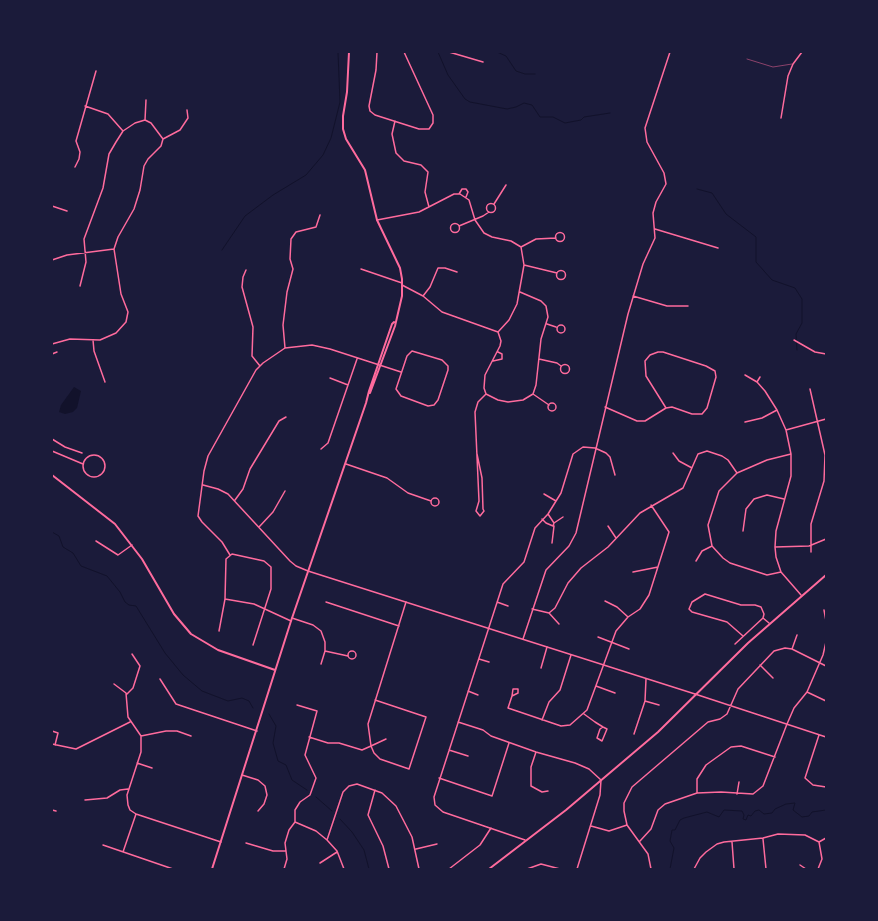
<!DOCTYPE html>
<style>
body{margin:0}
#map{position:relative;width:878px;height:921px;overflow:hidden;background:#1b1b3a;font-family:"PT Sans Narrow",sans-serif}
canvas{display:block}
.frame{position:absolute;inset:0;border:53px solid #1b1b3a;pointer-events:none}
</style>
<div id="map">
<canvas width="878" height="921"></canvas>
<div class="frame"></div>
</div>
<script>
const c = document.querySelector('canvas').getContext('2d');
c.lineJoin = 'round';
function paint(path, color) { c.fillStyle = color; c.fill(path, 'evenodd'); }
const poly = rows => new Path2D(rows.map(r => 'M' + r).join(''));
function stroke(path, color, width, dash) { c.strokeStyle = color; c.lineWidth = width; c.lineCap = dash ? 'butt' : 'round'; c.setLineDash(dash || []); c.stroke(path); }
paint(poly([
 [74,387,81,391,77,408,73,412,65,414,59,412,61,405]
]), '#12122b');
stroke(poly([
 [438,52,448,75,465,99,470,102,507,109,516,107,524,103,532,105,540,117,553,117,565,123,581,120,584,117,610,113],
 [497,52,506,56,516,71,525,74,535,74],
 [697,189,712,193,726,214,756,237,756,262,772,280,795,288,802,299,802,323,796,334,797,350],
 [222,250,245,216,273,195,306,175,323,155,331,138,340,102,338,52],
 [52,532,59,536,63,547,73,553,81,566,107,576,120,592,125,602,129,605,136,606,165,653,183,675,202,691,228,701,242,698,249,701,253,708],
 [269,714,276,726,273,743,278,761,286,765,292,780,307,790],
 [316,797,332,811],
 [340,819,352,832,364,850,369,869],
 [670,869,674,848,670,841,672,830,675,830,680,820,684,818,707,812,719,817,724,810,742,811,744,815,743,819,746,820,748,815,751,816,755,811,759,810,764,814,772,813,775,809,786,804,795,803,793,810,802,817,809,816,812,812,826,810]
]), '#12122b', 1);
stroke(poly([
 [747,59,773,67,792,64]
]), '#ff6b9d', 0.5);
stroke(poly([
 [377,52,376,70,369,106,370,111,375,115,419,129,429,129,433,123,433,115,404,52],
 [449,52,483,62],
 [85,106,108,114,123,131],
 [781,118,788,76,793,64,802,52],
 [145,120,146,100],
 [395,121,392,134,396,153,404,161,421,165,428,172,425,192,429,207],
 [163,139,180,130,188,118,187,110],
 [75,167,79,159,80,152,76,141,96,71],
 [459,194,462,189,466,189,468,192,466,197],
 '486.5 208a4.5 4.5 0 1 1 9 0a4.5 4.5 0 1 1-9 0Z',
 [494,204,506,185],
 [52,206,67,211],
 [377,220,419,212,454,194,460,194,469,200,475,220,484,233,492,237,511,241,521,247],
 '450.5 228a4.5 4.5 0 1 1 9 0a4.5 4.5 0 1 1-9 0Z',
 [459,226,483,216,489,212],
 [655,229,718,248],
 '555.5 237a4.5 4.5 0 1 1 9 0a4.5 4.5 0 1 1-9 0Z',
 [521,247,524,265,517,304,509,320,498,332,501,341,500,346,485,375,484,388,486,394,498,400,508,402,523,400,533,394],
 [521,247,536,239,556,238],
 [52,260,67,255,114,249],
 [524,265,557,273],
 [361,269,402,283],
 [246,270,243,277,242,287,253,327,252,356,260,366],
 '556.5 275a4.5 4.5 0 1 1 9 0a4.5 4.5 0 1 1-9 0Z',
 [402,285,423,296,442,312,498,332],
 [80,286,86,262,84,239,103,188,109,154,116,142,123,131,135,123,145,120,151,123,163,139],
 [520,292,541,301,546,306,548,317,541,339,536,385,533,394],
 [423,296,430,287,438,268,445,268,457,272],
 [633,296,667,306,688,306],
 [547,324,556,327],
 '557 329a4 4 0 1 1 8 0a4 4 0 1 1-8 0Z',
 [93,340,94,351,105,382],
 [794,340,815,352,826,354],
 [52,344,70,339,100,340,116,333,126,322,128,312,121,294,114,249,118,237,134,209,140,190,144,166,148,159,161,146,163,139],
 [285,348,283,325,287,292,293,269,290,259,291,239,296,232,316,227,320,215],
 [412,351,442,360,448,366,448,370,438,400,434,405,428,406,401,396,396,389,407,356,412,351],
 [52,354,57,352],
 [539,359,557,363,561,366],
 [493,361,502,359,502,354,498,352],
 '560.5 369a4.5 4.5 0 1 1 9 0a4.5 4.5 0 1 1-9 0Z',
 [745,375,757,382,765,391,777,410,786,430,791,454,791,476,776,531,775,547,776,557,781,572,801,595],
 [330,378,348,385],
 [757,382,760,377],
 [810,389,825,455,824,481,811,524,811,552],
 [533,394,549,405],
 '548 407a4 4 0 1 1 8 0a4 4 0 1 1-8 0Z',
 [605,407,637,421,645,421,666,408,672,407,692,414,702,414,707,408,716,377,715,371,706,366,663,352,658,352,650,355,645,361,646,376,666,408],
 [745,422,762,418,777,410],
 [786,430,826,419],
 [52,439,65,447,82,453],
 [321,449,328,443,357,359],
 [52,451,83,464],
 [673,453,679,461,692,468],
 [477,454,482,478,483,509,484,511,480,516,476,511,479,501,475,412,478,402,486,394],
 '83 466a11 11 0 1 1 22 0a11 11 0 1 1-22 0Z',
 [346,464,387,478,408,493,431,501],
 [203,485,218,489,228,494,290,561,296,566,308,571],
 [544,494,556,501],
 '431 502a4 4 0 1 1 8 0a4 4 0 1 1-8 0Z',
 [235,500,243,489,250,469,279,421,286,417],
 [542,519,546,523,553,526,554,523,548,514],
 [554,523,563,517],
 [608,526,616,538],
 [259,527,273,512,285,491],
 [743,531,746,509,754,499,767,495,784,499],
 [96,541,118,555,132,545],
 [552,543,554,526],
 [775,547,809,546,826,539],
 [230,555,222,542,202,522,198,516,204,471,208,456,256,370,263,363,285,348,312,345,330,349,401,372],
 [696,561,702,551,712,546],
 [633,572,658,567],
 [781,572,767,575,730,563,723,558,712,546,708,525,719,491,737,473,767,460,791,454],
 [225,599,254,604,291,621],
 [605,601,617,607,628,617],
 [326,602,399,626],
 [497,602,508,606],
 [532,609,549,613,559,624],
 [824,610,826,621],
 [549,613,555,608,568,583,581,568,608,547,640,513,683,488,698,454,707,451,722,456,728,460,737,473],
 [292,618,313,625,321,631,325,642,325,651,321,664],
 [763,618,769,623],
 [219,631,225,599,226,559,232,554,264,561,271,567,271,589,253,645],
 [598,637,629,649],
 [523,639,546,570,569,546,576,533,628,314,643,264,655,238,653,213,656,202,666,184,664,173,647,142,645,128,670,52],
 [735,644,763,618,764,614,761,607,755,605,741,605,705,594,692,602,689,609,692,612,727,622,743,636],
 [792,649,797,635],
 [325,651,348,656],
 '348 655a4 4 0 1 1 8 0a4 4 0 1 1-8 0Z',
 [479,659,489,662],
 [760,665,773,678],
 [541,668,547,647],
 [160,679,176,704,257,731],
 [114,684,126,693,128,717,141,736,141,752,127,795,128,805,130,810,136,814,221,842],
 [596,686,615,693],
 [468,691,478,695],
 [807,692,826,701],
 [127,694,133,688,140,666,132,654],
 [695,694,826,737],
 [512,696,513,689,518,689,518,693,512,696,508,708,561,726,570,725,587,710,616,631,628,617,640,609,649,595,669,532,651,505],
 [645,701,659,705],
 [584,714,595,722,603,727,607,729,602,741,597,738,600,729,603,727],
 [542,720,549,702,560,690,571,655],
 [458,722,483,730,491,736,536,752,575,763,589,769,601,780,600,795,577,869],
 [52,731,58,733,55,745],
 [634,734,645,701,646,679],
 [819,735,805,778,813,785,826,787],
 [141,736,166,731,177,731,191,736],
 [309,737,328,743,339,743,362,750,371,746,374,753,380,759,409,769,426,717,375,700],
 [386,739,371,746,368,724,406,602],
 [52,744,76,749,130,722],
 [449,750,468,756],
 [536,752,531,767,531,786,542,792,548,791],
 [137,763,152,768],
 [242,775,258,780,265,786,267,795,264,804,258,811],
 [439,778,492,796,509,743],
 [375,790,368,815,383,846,389,869],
 [697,793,697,779,706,765,731,747,741,746,775,757],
 [737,794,739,782],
 [85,800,107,798,120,790,128,789],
 [52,810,56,811],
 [295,822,316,831,327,840,337,851,344,869],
 [591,826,609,831,627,825],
 [763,839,766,869],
 [327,840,343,792,349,786,357,784,382,793,396,806,412,837,419,869],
 [525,840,443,812,435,805,434,797,503,584,524,562,535,528,548,514,561,493,573,454,583,447,595,448,606,453,610,457,615,475],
 [640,841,651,829,658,810,665,804,697,793,721,792,753,794,763,786,787,724,794,708,807,692,823,655,826,642],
 [732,842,734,869],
 [246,843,273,851,285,851],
 [103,845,173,869],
 [416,849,437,844],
 [123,852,136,814],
 [320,863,337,852],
 [800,865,806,869],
 [284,869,287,859,285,843,289,830,295,822,295,810,300,802,310,795,316,778,305,755,317,711,297,705],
 [449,869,480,845,491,828],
 [527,869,541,864,560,869],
 [651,869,648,854,627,825,624,811,624,803,632,787,708,722,720,719,727,714,738,689,774,651,785,648,792,649,826,666],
 [694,869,700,858,706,852,717,844,724,842,763,838,778,834,805,835,819,842],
 [818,869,822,859,819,842,826,838]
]), '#ff6b9d', 1.5);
stroke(poly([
 [308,571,695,694]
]), '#ff6b9d', 1.5);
stroke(poly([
 [349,52,347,92,343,116,343,129,346,139,365,170,377,220,400,268,402,279,402,296,395,326,370,393],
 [52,475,115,524,142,559,174,614,191,634,218,650,275,670],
 [212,869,291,621,366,403,369,391,392,324,394,322],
 [489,869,566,810,658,732,748,643,826,575]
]), '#ff6b9d', 2);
</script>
